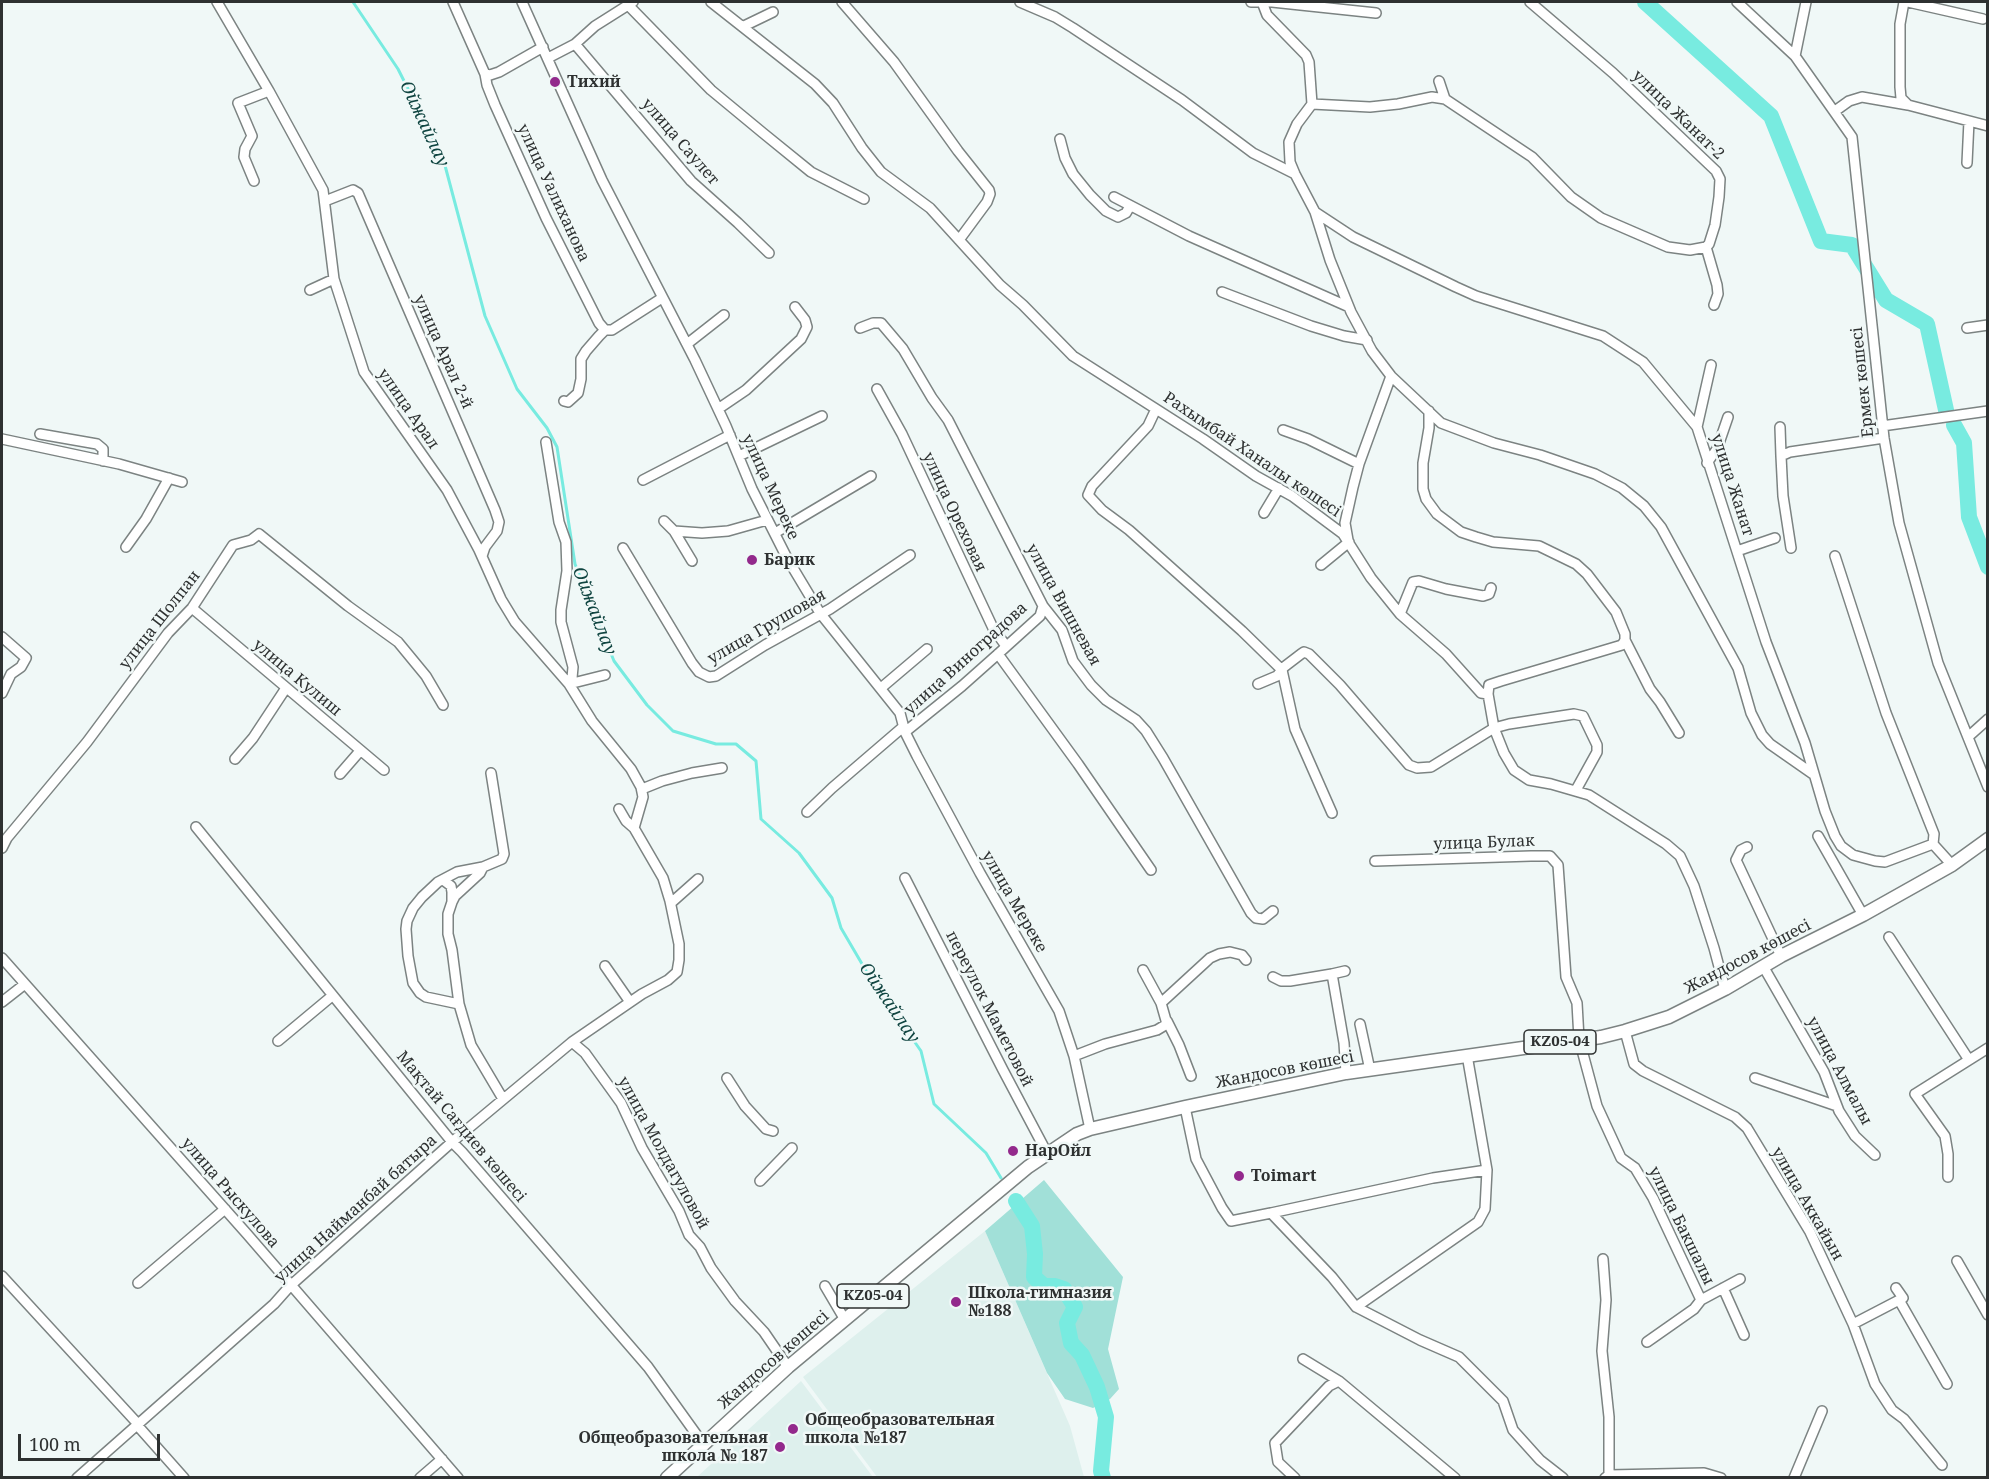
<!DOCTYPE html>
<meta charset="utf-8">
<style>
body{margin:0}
#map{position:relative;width:1989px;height:1479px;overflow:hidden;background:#f0f8f7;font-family:"Noto Serif",serif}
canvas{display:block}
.frame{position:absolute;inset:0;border:3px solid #2e3131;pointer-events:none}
.scale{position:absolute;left:18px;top:1434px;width:142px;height:27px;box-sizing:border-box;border:3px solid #2e3131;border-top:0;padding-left:8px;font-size:18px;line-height:21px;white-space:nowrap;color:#2e3131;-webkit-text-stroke:4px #f0f8f7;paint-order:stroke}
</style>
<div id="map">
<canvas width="1989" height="1479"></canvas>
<div class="frame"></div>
<div class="scale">100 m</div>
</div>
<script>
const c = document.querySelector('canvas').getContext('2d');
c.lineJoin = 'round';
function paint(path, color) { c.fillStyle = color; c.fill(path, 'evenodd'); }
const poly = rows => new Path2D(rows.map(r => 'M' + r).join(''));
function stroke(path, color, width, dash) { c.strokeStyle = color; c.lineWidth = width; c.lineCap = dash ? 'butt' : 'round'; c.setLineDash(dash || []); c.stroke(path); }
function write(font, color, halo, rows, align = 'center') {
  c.font = font + ' "Noto Serif",serif'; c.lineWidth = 5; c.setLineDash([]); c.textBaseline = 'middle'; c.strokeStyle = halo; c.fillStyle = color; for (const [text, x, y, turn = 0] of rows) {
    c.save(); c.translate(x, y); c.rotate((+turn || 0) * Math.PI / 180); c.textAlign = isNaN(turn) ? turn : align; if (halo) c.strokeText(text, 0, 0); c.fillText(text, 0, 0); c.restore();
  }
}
paint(poly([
 [985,1231,1070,1426,1084,1477,877,1477,803,1377],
 [801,1381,873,1477,697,1477]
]), '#def0ed');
paint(poly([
 [1044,1180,1123,1277,1108,1349,1119,1389,1110,1399,1093,1408,1065,1399,1047,1373,985,1231]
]), '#a1e0d8');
stroke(poly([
 [353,2,398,69,443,158,485,316,517,389,547,428,557,447,575,564,614,661,647,705,673,731,716,744,736,744,756,761,761,819,799,853,832,898,841,928,872,981,921,1051,934,1104,986,1153,1001,1178]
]), '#78ebe0', 3);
stroke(poly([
 [1645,2,1771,116,1821,241,1852,245,1886,300,1927,324,1946,410],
 [1954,425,1964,443,1969,517,1988,567],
 [1016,1201,1032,1226,1035,1254,1034,1277,1044,1286,1055,1286,1064,1289,1075,1307,1067,1323,1071,1343,1082,1355,1097,1387,1106,1417,1101,1471,1103,1478]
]), '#78ebe0', 16);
const minor = poly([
 [453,2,485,74,487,85,495,105,546,218,599,323,605,330],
 [522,2,602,180,695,360,726,426,752,489,787,558,820,613,900,713,905,732,917,756,980,873,1059,1011,1074,1056,1090,1129],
 [711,2,815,84,833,103,862,148,881,172,930,208,1000,285,1023,305,1073,356,1203,439,1256,476,1292,496,1343,534,1371,578,1400,614,1446,654,1481,693,1488,694,1494,728,1504,753,1514,770,1529,780,1551,784,1589,795,1666,844,1680,856,1694,886,1714,948,1725,989],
 [842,2,894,62,958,151,989,190,990,194,987,202,959,240],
 [1020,2,1055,17,1073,28,1182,100,1253,153,1295,174],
 [1251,2,1272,2,1376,13],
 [1262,2,1267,15,1306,55,1309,62,1312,104],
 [1530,2,1613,73,1716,171,1720,179,1719,197,1715,225,1709,244,1706,247,1690,250,1668,247,1601,218,1571,197,1532,157,1445,99,1432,97,1398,104,1370,107,1312,104,1297,124,1289,142,1290,162,1295,174,1315,212,1330,260,1351,312,1372,351,1391,376,1441,423,1494,443,1540,455,1595,474,1622,488,1644,506,1661,527,1738,668,1751,713,1762,735,1770,744,1813,774],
 [1737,2,1795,56,1852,137,1884,438,1899,523,1938,663,1988,787],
 [1904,2,1900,24,1900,87,1901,98,1908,105],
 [1908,2,1983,19],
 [629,6,711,90,763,133,811,172,864,199],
 [744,26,773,12],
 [575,44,691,181,738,223,769,253],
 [1795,56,1806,2],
 [548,58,575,44,595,26,633,2],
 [485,74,490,75,499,72,543,47],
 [1439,81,1445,99],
 [1835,111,1849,101,1862,97,1908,105,1988,126],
 [1060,139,1065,158,1073,174,1090,195,1106,211,1118,217,1126,213,1130,206],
 [1967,163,1969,121],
 [254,181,244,157,245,149,252,136,238,103,269,91],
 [1114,197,1189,236,1349,307],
 [325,201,353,190,358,193,495,510,499,522,497,531,485,547,482,556],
 [1315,212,1353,237,1456,287,1476,296,1603,336,1643,362,1697,427,1766,642,1805,743,1825,811,1835,836,1841,846,1853,855,1875,861,1885,862,1933,844],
 [1706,247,1717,285,1718,294,1714,305],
 [310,290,334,279],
 [1222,292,1311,326,1344,336,1367,340],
 [860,328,873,323,881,323,903,349,932,398,948,420,1043,606,1062,630,1073,661,1091,685,1106,700,1136,720,1146,731,1163,758,1251,913,1256,918,1263,919,1273,911],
 [1967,328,1988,325],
 [687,344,724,315],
 [877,389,902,434,993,628,1006,646],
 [564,401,568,402,578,393,581,379,581,359,586,351,599,336,605,330,612,330,662,298],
 [718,409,746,390,801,339,807,327,805,320,795,307],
 [1156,409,1148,426,1092,486,1088,495,1102,510,1129,530,1242,631,1282,670,1295,729,1332,813],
 [1429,411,1429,428,1423,463,1423,489,1426,499,1437,514,1461,532,1476,537,1493,542,1539,546,1576,564,1587,574,1616,612,1625,634,1625,640,1622,645,1501,681,1489,685,1488,694],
 [1882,426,1988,411],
 [1697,427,1711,365],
 [1780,427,1781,456],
 [1283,430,1308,439,1359,464],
 [40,434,97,444,103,449,103,461],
 [2,439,119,464,182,482],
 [546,442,559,522,566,542,567,571,561,610,561,622,573,667,572,678,569,684],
 [739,456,822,416],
 [1707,463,1717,449,1728,417],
 [643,480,730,435],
 [1264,513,1279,488],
 [664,521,674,531,702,533,728,531,767,520],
 [674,531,692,561],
 [775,533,871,476],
 [1348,540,1345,523,1353,487,1359,464,1391,376],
 [126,547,146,519,169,478],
 [623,548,692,663,699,672,709,677,716,676,765,645,830,609,910,555],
 [1791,548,1783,496,1781,456,1790,452,1884,438],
 [1737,551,1775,538],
 [1835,556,1886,713,1934,834,1933,844,1952,865],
 [1321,565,1349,542],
 [192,608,384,770],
 [1400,614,1413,582,1419,581,1446,589,1483,596,1489,594,1491,588],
 [2,637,26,658,21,667,11,674,2,693],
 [1625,640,1650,689,1660,702,1679,733],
 [998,654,1078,764,1151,870],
 [569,684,605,675],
 [1258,684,1277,676,1284,667,1301,654,1304,652,1309,654,1340,685,1409,765,1417,768,1431,767,1494,728,1509,724,1574,714,1583,716,1597,745,1597,752,1576,790],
 [881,688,927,649],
 [905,732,962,686,998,654,1040,616,1043,606],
 [1968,737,1988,719],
 [235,759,253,738,286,688],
 [491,773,504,854,502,859,483,867,457,872,438,882,422,897,413,908,407,921,406,929,408,956,413,983,420,993,426,997,459,1004,471,1045,503,1099],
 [340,774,360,751],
 [642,789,662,781,692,773,722,768],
 [619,809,626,821,634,828],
 [807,812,832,788,903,727],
 [196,827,452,1142,462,1152,648,1367,704,1445],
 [1818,836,1863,915],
 [1747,847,1741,850,1736,860,1781,956],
 [2,848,7,838,87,742,168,633,192,608,233,545,251,540,259,534,348,606,398,642,426,676,443,705],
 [1375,861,1531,856,1550,856,1558,865,1566,977,1577,1003,1579,1039,1597,1106,1621,1158,1635,1168,1653,1198,1701,1300,1694,1309,1647,1342],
 [905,878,1003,1070,1047,1153],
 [443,880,451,886,452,892,452,902,448,914,448,934,452,950,459,1004],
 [452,902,455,896,480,873,483,867],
 [671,903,698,879],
 [1889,937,1969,1060],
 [2,958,247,1234,458,1478],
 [605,966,630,1002],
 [1763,966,1824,1072,1839,1111,1855,1136,1875,1155],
 [1332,974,1345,971],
 [1273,977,1281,981,1290,981,1332,974,1344,1043,1346,1073],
 [2,1002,25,984],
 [1161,1003,1210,958,1219,954,1230,952,1242,955,1246,960],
 [1167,1021,1179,1045,1191,1076],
 [1360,1024,1370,1070],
 [1625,1031,1634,1064,1643,1071,1735,1117,1747,1128,1810,1232,1853,1324,1875,1384,1892,1410,1904,1419,1942,1465],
 [278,1041,332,996],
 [572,1042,585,1053,621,1103,642,1148,679,1211,689,1235,700,1247,711,1268,735,1301,764,1332,788,1367],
 [1074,1056,1105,1044,1157,1030,1167,1024,1161,1003,1143,970],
 [727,1078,745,1106,766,1129,773,1131],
 [1755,1078,1837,1106],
 [1185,1107,1196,1159,1222,1208,1231,1221,1271,1213,1332,1277,1356,1307,1420,1340,1459,1357,1503,1401,1513,1430,1540,1460,1563,1478],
 [1948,1177,1948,1154,1945,1136,1915,1094,1988,1048],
 [760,1181,792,1148],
 [1271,1213,1433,1178,1487,1170,1467,1055],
 [1603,1259,1606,1300,1602,1351,1609,1417,1609,1475],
 [1957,1261,1988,1315],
 [2,1276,138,1424],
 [138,1283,225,1209],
 [825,1286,845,1320],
 [1723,1288,1744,1335],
 [1701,1300,1740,1279],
 [1899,1300,1947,1384],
 [1356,1307,1478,1222,1485,1209,1487,1170],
 [1853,1324,1903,1298,1896,1288],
 [1303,1359,1339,1381,1455,1478],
 [137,1425,184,1478],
 [77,1478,274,1304,290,1286,452,1142,572,1042,642,994,668,980,677,972,679,960,679,944,670,901,663,878,634,828,643,797,641,787,631,769,592,721,569,684,515,622,501,599,479,550,447,490,364,372,334,279,323,190,269,91,217,2],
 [420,1478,442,1459],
 [1295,1478,1278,1462,1275,1443,1329,1386,1339,1381],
 [1605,1478,1609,1475,1704,1473,1721,1478],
 [1794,1478,1822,1411]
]);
const major = poly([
 [667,1478,788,1367,1028,1167,1077,1134,1090,1129,1185,1107,1346,1073,1601,1037,1625,1031,1669,1017,1725,989,1781,956,1863,915,1952,865,1988,839]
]);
stroke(minor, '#7c8382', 12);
stroke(major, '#7c8382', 15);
stroke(minor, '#fff', 9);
stroke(major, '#fff', 12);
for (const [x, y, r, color] of [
 [555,82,6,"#93298c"],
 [752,560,6,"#93298c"],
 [1013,1151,6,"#93298c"],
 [1239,1176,6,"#93298c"],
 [956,1302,6,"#93298c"],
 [793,1429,6,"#93298c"],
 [780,1447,6,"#93298c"]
]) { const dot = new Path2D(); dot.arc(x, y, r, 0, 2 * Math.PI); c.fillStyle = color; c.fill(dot); stroke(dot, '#f0f8f7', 2); }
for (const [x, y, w] of [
 [1560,1042,72],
 [873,1296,72]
]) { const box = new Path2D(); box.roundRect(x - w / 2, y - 12, w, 24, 4.5); c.fillStyle = '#f0f8f7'; c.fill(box); stroke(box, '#2e3131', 1.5); }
write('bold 15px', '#2e3131', null, [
 ["KZ05-04",1560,1042],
 ["KZ05-04",873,1296]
]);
write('bold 16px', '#2e3131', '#f0f8f7', [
 ["Тихий",567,82],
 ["Барик",764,560],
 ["НарОйл",1025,1151],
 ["Toimart",1251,1176],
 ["Школа-гимназия",968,1293],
 ["№188",968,1311],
 ["Общеобразовательная",805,1420],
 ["школа №187",805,1438],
 ["Общеобразовательная",768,1438,"right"],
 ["школа № 187",768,1456,"right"]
], 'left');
write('16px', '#2e3131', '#f0f8f7', [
 ["улица Жанат-2",1678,115,44],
 ["улица Саулет",680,142,49],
 ["улица Уалиханова",553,193,65],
 ["улица Арал 2-й",443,352,66],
 ["Ермек көшесі",1863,382,-96],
 ["улица Арал",408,409,55],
 ["Рахымбай Ханалы көшесі",1252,455,34],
 ["улица Жанат",1732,485,72],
 ["улица Мереке",770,487,65],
 ["улица Ореховая",954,512,65],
 ["улица Вишневая",1063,605,61],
 ["улица Шолпан",160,620,-52],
 ["улица Грушовая",767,627,-30],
 ["улица Виноградова",966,659,-42],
 ["улица Кулиш",297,678,40],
 ["улица Булак",1484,843,-2],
 ["улица Мереке",1014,902,60],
 ["Жандосов көшесі",1748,957,-28],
 ["переулок Маметовой",989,1009,63],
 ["Жандосов көшесі",1285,1070,-11],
 ["улица Алмалы",1839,1071,62],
 ["Мақтай Сағдиев көшесі",461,1127,50],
 ["улица Молдагуловой",663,1153,61],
 ["улица Рыскулова",230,1193,49],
 ["улица Аккайын",1807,1204,60],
 ["улица Найманбай батыра",356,1209,-42],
 ["улица Бакшалы",1681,1226,64],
 ["Жандосов көшесі",774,1360,-41]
]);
write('italic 18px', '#104541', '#f0f8f7', [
 ["Ойжайлау",424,124,65],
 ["Ойжайлау",594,611,69],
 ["Ойжайлау",889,1003,56]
]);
</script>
